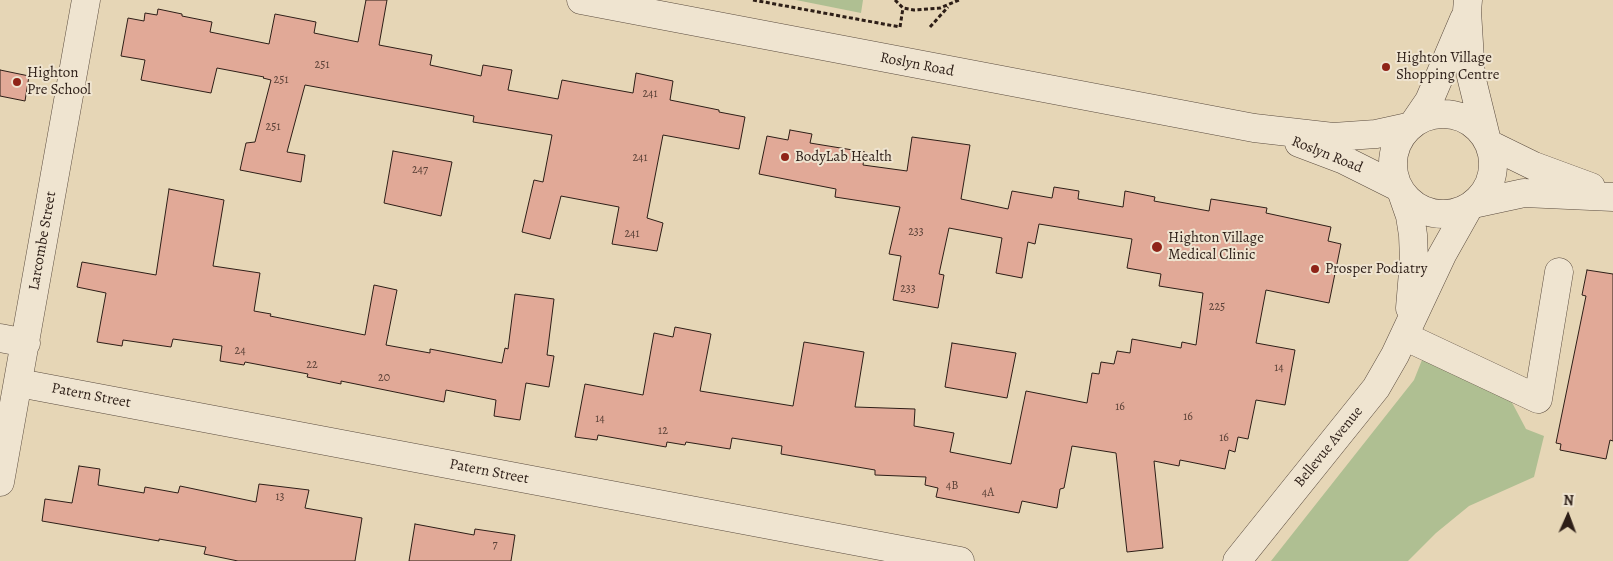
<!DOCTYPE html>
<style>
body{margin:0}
#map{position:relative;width:1613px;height:561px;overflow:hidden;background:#e6d6b6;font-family:Alegreya,serif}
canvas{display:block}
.north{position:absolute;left:1543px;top:491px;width:50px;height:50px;-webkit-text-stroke:4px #efe4d0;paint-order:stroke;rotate:2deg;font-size:14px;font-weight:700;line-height:20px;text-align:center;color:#2d1e17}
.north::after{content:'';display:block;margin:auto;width:18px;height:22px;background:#2d1e17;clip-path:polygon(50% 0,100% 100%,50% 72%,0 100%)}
</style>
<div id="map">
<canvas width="1613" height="561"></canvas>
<div class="north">N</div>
</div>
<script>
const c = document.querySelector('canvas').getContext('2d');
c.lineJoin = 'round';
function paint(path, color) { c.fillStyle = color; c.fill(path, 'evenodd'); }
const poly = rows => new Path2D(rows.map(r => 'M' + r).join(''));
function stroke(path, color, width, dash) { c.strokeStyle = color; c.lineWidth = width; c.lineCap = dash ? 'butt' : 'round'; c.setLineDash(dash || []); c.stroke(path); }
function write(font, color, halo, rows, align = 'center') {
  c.font = font + ' Alegreya,serif'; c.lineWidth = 4; c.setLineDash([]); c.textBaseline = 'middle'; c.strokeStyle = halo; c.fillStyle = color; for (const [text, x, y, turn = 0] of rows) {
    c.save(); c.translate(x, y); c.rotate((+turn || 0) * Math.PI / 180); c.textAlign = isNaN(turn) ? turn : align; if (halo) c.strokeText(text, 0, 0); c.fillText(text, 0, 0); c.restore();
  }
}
paint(poly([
 [796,0,863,0,861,13],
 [1422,360,1429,360,1507,393,1526,429,1544,436,1534,477,1469,506,1436,533,1408,561,1271,561,1414,380]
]), '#afbf92');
const building = poly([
 [366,0,387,0,379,45,432,55,430,65,481,76,483,65,512,70,508,90,558,99,562,80,633,93,636,73,673,81,670,100,719,110,719,112,745,117,739,149,663,135,647,218,663,223,657,251,612,244,619,207,561,196,550,239,522,232,534,180,543,182,552,135,473,122,474,116,305,85,287,152,305,155,301,182,240,170,246,143,255,142,271,80,263,78,264,77,217,68,211,93,141,80,145,60,121,56,128,18,144,21,145,13,157,15,158,9,182,14,182,16,212,22,210,32,269,44,275,14,316,22,314,33,358,42,366,0],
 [0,70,29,76,25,101,0,96,0,70],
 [790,130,812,134,810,143,865,152,863,165,907,171,912,137,970,145,961,199,1008,209,1012,191,1052,198,1054,187,1079,191,1078,199,1123,207,1125,191,1155,197,1154,201,1209,211,1211,199,1267,208,1266,213,1331,227,1328,241,1341,244,1329,303,1266,290,1256,343,1295,350,1285,405,1256,400,1248,439,1238,437,1235,452,1229,450,1225,469,1180,460,1179,466,1154,461,1163,548,1127,552,1116,453,1072,446,1064,488,1060,489,1057,508,1022,501,1019,513,936,497,938,488,925,485,926,477,875,475,875,470,781,454,782,446,732,438,730,449,686,442,685,445,667,442,666,447,598,435,597,440,575,437,585,384,643,395,654,333,673,337,675,327,711,334,700,391,793,406,804,342,864,352,855,407,915,409,914,426,954,433,950,452,1011,464,1026,391,1087,403,1092,373,1099,374,1101,362,1114,364,1117,351,1130,353,1132,339,1181,348,1182,342,1196,345,1203,293,1159,286,1161,274,1127,268,1132,239,1039,224,1035,244,1028,242,1022,278,996,273,1002,238,949,228,939,274,944,275,938,308,893,300,901,256,889,254,900,207,835,197,836,189,759,174,767,136,788,140,790,130],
 [393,151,452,162,441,216,384,203,393,151],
 [169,189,224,200,213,266,260,273,254,311,271,314,270,316,365,335,374,285,397,290,386,345,430,353,430,349,502,363,505,348,508,349,515,294,554,299,547,355,554,356,549,387,526,383,520,420,494,416,496,400,446,390,444,402,341,381,341,384,307,377,308,374,245,362,244,365,220,361,222,346,173,339,171,347,123,340,122,346,97,342,106,293,77,287,82,262,156,275,169,189],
 [1587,270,1613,274,1613,441,1610,440,1606,459,1560,450,1561,444,1556,443,1586,296,1582,295,1587,270],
 [952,343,1016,353,1007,398,945,387,952,343],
 [79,466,100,469,98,485,144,493,145,487,178,493,180,486,256,502,259,484,309,490,305,508,362,518,355,561,238,561,204,554,206,547,159,539,159,541,42,521,45,499,72,503,79,466],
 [415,524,474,535,475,529,515,535,511,561,409,561,415,524]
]);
paint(building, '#e1a997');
stroke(building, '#2d1e17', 1);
const minor = poly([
 [581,0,1254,128,1333,137,1376,134,1408,127],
 [1468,0,1467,11,1471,76,1486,137],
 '1393 164a50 50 0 1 1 100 0a50 50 0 1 1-100 0Z',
 [1414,123,1429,101,1464,19],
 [1299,143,1344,160,1398,187],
 [1489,144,1534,166,1591,187],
 [1402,193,1410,216,1413,235,1414,260,1410,308],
 [1473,204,1524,193,1613,197],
 [1404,336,1538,399,1559,272],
 [0,338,26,343],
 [19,383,960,561],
 [0,482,86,0],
 [1237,561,1376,388,1395,355,1442,255,1469,207]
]);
stroke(minor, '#5b4c3f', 29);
stroke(poly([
 [753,0,900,27,903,8],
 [895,0,903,8,914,10,940,8,959,0],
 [930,27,948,7]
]), '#2d1e17', 3, [4, 2.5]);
stroke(minor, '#efe4d0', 28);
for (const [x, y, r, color] of [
 [1386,67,5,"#8f2418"],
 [17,82,5,"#8f2418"],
 [785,157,5,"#8f2418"],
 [1157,247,6,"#8f2418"],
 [1315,269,5,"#8f2418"]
]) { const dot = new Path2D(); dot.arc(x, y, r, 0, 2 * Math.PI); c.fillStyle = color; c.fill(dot); stroke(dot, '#efe4d0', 2); }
write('12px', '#5a4137', null, [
 ["251",322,65],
 ["251",281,80],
 ["241",650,94],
 ["251",273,127],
 ["241",640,158],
 ["247",420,170],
 ["233",916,232],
 ["241",632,234],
 ["233",908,289],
 ["225",1217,307],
 ["24",240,351],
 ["22",312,365],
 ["14",1279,368],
 ["20",384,378],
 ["16",1120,407],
 ["16",1188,417],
 ["14",600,419],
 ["12",663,431],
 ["16",1224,438],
 ["4B",952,486],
 ["4A",988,493],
 ["13",280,497],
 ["7",495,545]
]);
write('15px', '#2d1e17', '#efe4d0', [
 ["Highton Village",1396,58],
 ["Shopping Centre",1396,75],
 ["Highton",27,73],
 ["Pre School",27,90],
 ["BodyLab Health",795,157],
 ["Highton Village",1168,238],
 ["Medical Clinic",1168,255],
 ["Prosper Podiatry",1325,269]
], 'left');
write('15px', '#2d1e17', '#efe4d0', [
 ["Roslyn Road",917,65,11],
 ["Roslyn Road",1327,155,22],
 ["Larcombe Street",43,241,-80],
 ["Patern Street",91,396,11],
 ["Bellevue Avenue",1329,447,-51],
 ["Patern Street",489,472,11]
]);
</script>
